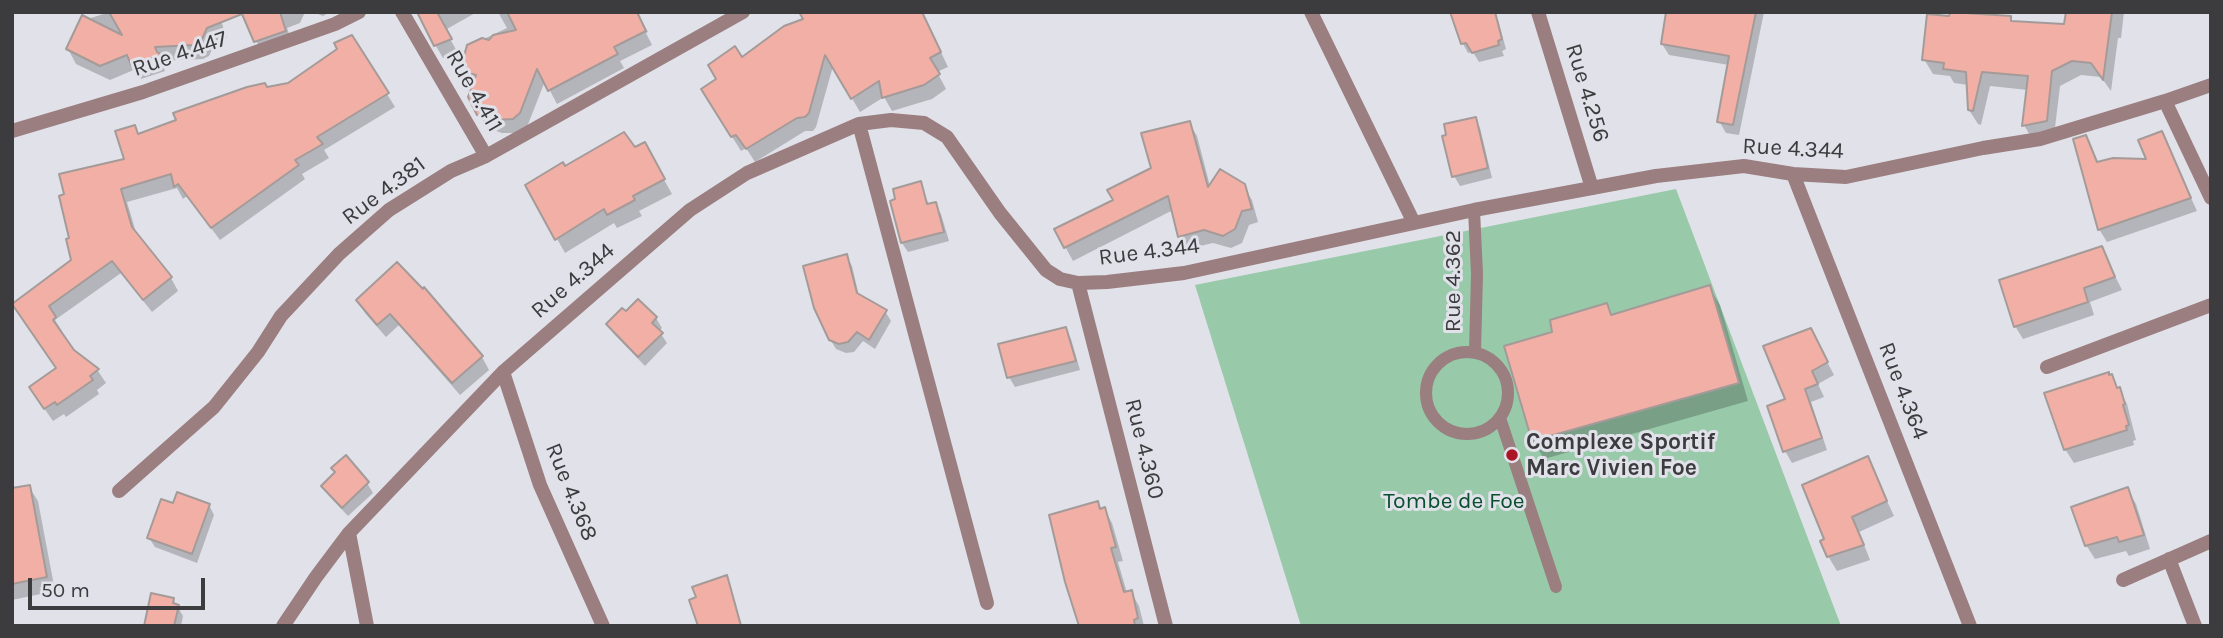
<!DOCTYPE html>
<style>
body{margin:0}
#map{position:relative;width:2223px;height:638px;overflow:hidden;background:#e1e1ea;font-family:Karla,sans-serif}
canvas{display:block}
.frame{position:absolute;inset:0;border:14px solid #3c3c3f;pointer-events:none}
.scale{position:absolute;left:28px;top:578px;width:177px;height:32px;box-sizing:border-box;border:4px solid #3c3c3f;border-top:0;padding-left:9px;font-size:21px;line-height:24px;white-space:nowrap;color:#3c3c3f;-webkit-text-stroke:5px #e1e1ea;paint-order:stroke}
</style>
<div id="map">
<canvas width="2223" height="638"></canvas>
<div class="frame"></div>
<div class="scale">50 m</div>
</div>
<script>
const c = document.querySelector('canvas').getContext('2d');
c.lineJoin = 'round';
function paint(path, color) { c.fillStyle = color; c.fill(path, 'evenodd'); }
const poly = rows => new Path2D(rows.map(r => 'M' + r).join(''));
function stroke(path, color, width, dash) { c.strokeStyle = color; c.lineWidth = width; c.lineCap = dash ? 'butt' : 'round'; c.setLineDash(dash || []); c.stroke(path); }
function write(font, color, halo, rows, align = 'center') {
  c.font = font + ' Karla,sans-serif'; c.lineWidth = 6; c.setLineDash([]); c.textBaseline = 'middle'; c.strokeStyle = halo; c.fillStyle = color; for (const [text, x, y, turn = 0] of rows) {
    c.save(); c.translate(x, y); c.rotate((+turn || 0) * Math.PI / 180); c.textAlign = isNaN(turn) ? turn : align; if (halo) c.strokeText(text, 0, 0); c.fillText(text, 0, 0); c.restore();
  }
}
paint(poly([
 [1676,189,1841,626,1301,626,1195,285]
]), '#98c9a9');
paint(poly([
 [110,12,218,12,227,38,215,43,209,56,203,59,161,61,165,71,141,79,136,69,110,80,76,64,68,49,81,21],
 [256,12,305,12,300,23,287,28,293,45,263,55,245,17],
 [313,12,330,12,323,16],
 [416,12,477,12,445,30,458,53,443,58],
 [498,12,637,12,648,32,646,33,652,45,620,61,624,68,557,104,545,81,527,127,521,133,502,133,487,128,470,97,474,85,469,84,461,70,469,46,507,28],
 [922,12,948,67,937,72,946,89,932,99,892,111,884,97,860,112,833,66,816,127,813,131,805,131,755,162,746,148,741,151,711,103,741,59],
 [1494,12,1498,20,1506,49,1502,51,1504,56,1479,62,1473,52,1468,53,1456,31,1451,13],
 [1668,12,1764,12,1739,135,1726,133,1719,121,1729,65,1669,55,1662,44],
 [2074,12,2124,12,2121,38,2118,38,2111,91,2101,77,2081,75,2060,86,2054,136,2032,139,2024,125,2028,90,1990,86,1981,125,1978,124,1969,110,1968,85,1954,83,1950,76,1933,74,1924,59,2010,18,2012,22,2065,26],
 [267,89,387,94,395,107,324,150,329,158,302,174,305,179,220,240,187,196,183,199,177,188,127,202,137,236,171,278,178,291,152,312,121,273,55,320,62,331,60,333,72,351,98,371,106,383,97,390,99,394,66,417,64,414,53,421,39,401,57,370,13,305,73,261,126,160,134,127,139,135],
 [1475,119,1480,128,1492,178,1460,186,1454,176],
 [1189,123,1197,136,1210,186,1243,186,1252,200,1258,222,1249,225,1242,243,1231,248,1213,243,1187,249,1180,236,1173,210,1073,261,1056,230,1115,201,1153,169],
 [2161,133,2197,211,2107,242,2099,229,2086,137,2098,163,2149,161],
 [644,144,672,194,639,211,642,216,617,228,614,223,565,253,527,185,564,168],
 [920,183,929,205,935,204,941,214,949,241,908,252,902,243],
 [2101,248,2122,290,2090,302,2094,315,2023,339,2015,326],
 [846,256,852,266,859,296,885,311,891,321,875,349,863,341,854,352,846,353,836,349,830,339],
 [1709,287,1720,305,1748,401,1544,459,1533,440,1554,333,1606,305,1612,316],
 [424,290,482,357,489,370,460,395,399,325,386,337,365,313,358,301],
 [638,301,656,318,662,328,659,331,667,343,645,366,614,334,609,325,627,314],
 [1066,329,1071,339,1080,370,1015,387,1009,377],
 [1817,343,1834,375,1818,384,1824,397,1811,402,1827,450,1792,463,1785,451,1787,400],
 [2109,376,2111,376,2127,404,2136,440,2133,441,2134,445,2074,463,2065,449],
 [1867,458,1894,516,1859,532,1870,560,1837,571,1828,556],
 [367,483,373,493,348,516,329,496,323,486],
 [29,487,38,501,55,591,12,600,12,490],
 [2127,489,2136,504,2150,549,2129,556,2126,551,2095,559,2086,545],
 [1097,503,1101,510,1104,509,1112,523,1123,561,1118,562,1127,593,1131,592,1139,606,1144,626,1080,626],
 [174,505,209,505,214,515,197,563,155,547,149,538],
 [726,577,731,587,742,626,699,626],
 [173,599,183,616,181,626,146,626]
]), '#0003');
const building = poly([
 [109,12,280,12,286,31,254,42,242,14,207,28,201,41,195,45,155,47,157,52,162,55,131,65,127,55,100,66,66,49,82,15,122,35,109,12],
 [417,12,437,12,452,39,434,46,417,12],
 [507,12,637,12,646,31,614,47,618,54,548,91,537,69,520,113,513,119,494,120,477,115,468,97,476,75,460,71,467,45,482,38,489,40,493,35,516,30,507,12],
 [799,12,922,12,941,52,930,58,940,74,924,85,882,98,879,81,851,99,825,55,809,113,805,117,797,118,746,149,736,135,731,137,701,89,716,79,708,65,735,46,742,57,784,26,803,19,799,12],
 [1450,12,1495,12,1502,39,1498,41,1499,45,1472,53,1466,43,1461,44,1450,12],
 [1666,12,1756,12,1733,125,1717,122,1729,56,1661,44,1666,12],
 [1950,12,2011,16,2011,21,2064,24,2066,12,2112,12,2103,80,2091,63,2072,61,2052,71,2047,121,2022,126,2028,76,1982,72,1973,111,1968,110,1966,72,1943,69,1944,63,1922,60,1927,14,1949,16,1950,12],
 [352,35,389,93,317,137,323,144,295,160,299,165,211,228,178,184,174,187,171,174,121,189,132,227,172,277,143,300,112,261,49,306,56,317,53,320,74,350,99,369,90,376,93,380,57,405,55,402,44,409,29,387,56,368,12,304,71,260,66,239,69,238,59,196,64,194,59,174,124,159,115,131,135,125,138,134,176,120,173,113,247,87,265,83,267,87,288,83,337,49,334,43,352,35],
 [1476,117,1488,168,1452,177,1442,136,1446,135,1444,124,1476,117],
 [1190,121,1208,187,1220,169,1245,184,1252,209,1242,211,1235,229,1223,236,1204,230,1178,237,1168,196,1064,248,1054,229,1113,200,1107,190,1151,168,1141,133,1190,121],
 [2162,131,2191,198,2098,230,2073,139,2086,135,2097,162,2113,158,2146,159,2138,140,2162,131],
 [624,132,635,147,645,142,665,179,633,196,635,200,607,215,604,209,555,240,525,185,563,162,565,166,624,132],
 [921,181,927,204,936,202,944,232,901,243,890,201,895,199,893,189,921,181],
 [2102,246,2115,277,2084,288,2088,302,2014,327,1999,280,2102,246],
 [847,254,857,293,887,310,869,340,857,332,848,342,839,344,829,340,814,308,803,266,847,254],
 [397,262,423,289,424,287,483,356,452,383,390,314,377,325,356,300,397,262],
 [1710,285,1739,383,1532,441,1504,346,1552,332,1550,320,1607,303,1611,315,1710,285],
 [638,299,657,317,652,323,663,333,638,357,606,324,622,308,626,311,638,299],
 [1066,327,1076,361,1007,378,998,344,1066,327],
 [1811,328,1828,362,1812,371,1818,384,1805,389,1822,438,1783,452,1767,406,1785,399,1763,346,1811,328],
 [2109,372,2109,375,2112,374,2117,388,2120,387,2125,404,2123,405,2129,425,2126,426,2127,430,2064,450,2044,393,2109,372],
 [346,455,369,482,342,508,321,486,335,472,331,468,346,455],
 [1868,456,1887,501,1852,517,1864,545,1827,557,1820,541,1824,539,1802,485,1868,456],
 [30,485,47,577,12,584,12,488,30,485],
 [2128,487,2144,535,2119,542,2117,537,2085,546,2071,507,2128,487],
 [177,492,210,504,192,554,147,538,161,499,173,503,177,492],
 [1098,501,1100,509,1105,507,1116,547,1111,548,1124,592,1132,590,1138,618,1134,620,1135,626,1079,626,1065,582,1049,515,1098,501],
 [727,575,741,626,698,626,689,600,696,597,692,587,727,575],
 [151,593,174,598,173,603,179,605,174,626,144,626,151,593]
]);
paint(building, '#f2afa6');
stroke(building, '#a49b99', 2);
stroke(poly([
 [1474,210,1477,274,1475,352],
 '1426 393a41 41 0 1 1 82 0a41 41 0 1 1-82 0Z',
 [1500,418,1556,587]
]), '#9b7e7f', 12);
stroke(poly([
 [402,12,486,156],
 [1311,12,1414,223],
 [2165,101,2211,85],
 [859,124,987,603],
 [12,131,143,92,335,24,359,12],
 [1793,174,1970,626],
 [1078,283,1166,626],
 [2047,367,2211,305],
 [503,372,540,485,603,626],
 [119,491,214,407,258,352,281,316,339,254,389,210,451,171,486,156,743,12],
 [349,533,367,626],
 [2169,559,2195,626],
 [2123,580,2211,541],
 [283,626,316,577,349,533,503,372,690,210,747,173,859,124,891,120,924,123,947,137,1000,213,1046,270,1060,279,1078,283,1107,282,1184,273,1474,210,1656,176,1744,166,1793,174,1846,177,1983,148,2040,139,2165,101,2211,198]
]), '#9b7e7f', 14);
stroke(poly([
 [1538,12,1592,188]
]), '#9b7e7f', 14);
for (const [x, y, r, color] of [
 [1512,455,7,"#ab1626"]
]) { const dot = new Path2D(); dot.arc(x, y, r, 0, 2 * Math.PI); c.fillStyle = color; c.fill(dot); stroke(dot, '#e1e1ea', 2.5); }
write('23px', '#3c3c3f', '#e1e1ea', [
 ["Rue 4.447",180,54,-19],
 ["Rue 4.411",474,91,60],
 ["Rue 4.256",1587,93,73],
 ["Rue 4.344",1793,149,3],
 ["Rue 4.381",384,191,-37],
 ["Rue 4.344",1149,252,-7],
 ["Rue 4.344",573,281,-41],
 ["Rue 4.362",1453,281,-90],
 ["Rue 4.364",1903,391,69],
 ["Rue 4.360",1144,449,76],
 ["Rue 4.368",571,492,68]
]);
write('bold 23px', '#3c3c3f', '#e1e1ea', [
 ["Complexe Sportif",1526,442],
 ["Marc Vivien Foe",1526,468]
], 'left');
write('23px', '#074f2d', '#e1e1ea', [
 ["Tombe de Foe",1454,501]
]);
</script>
